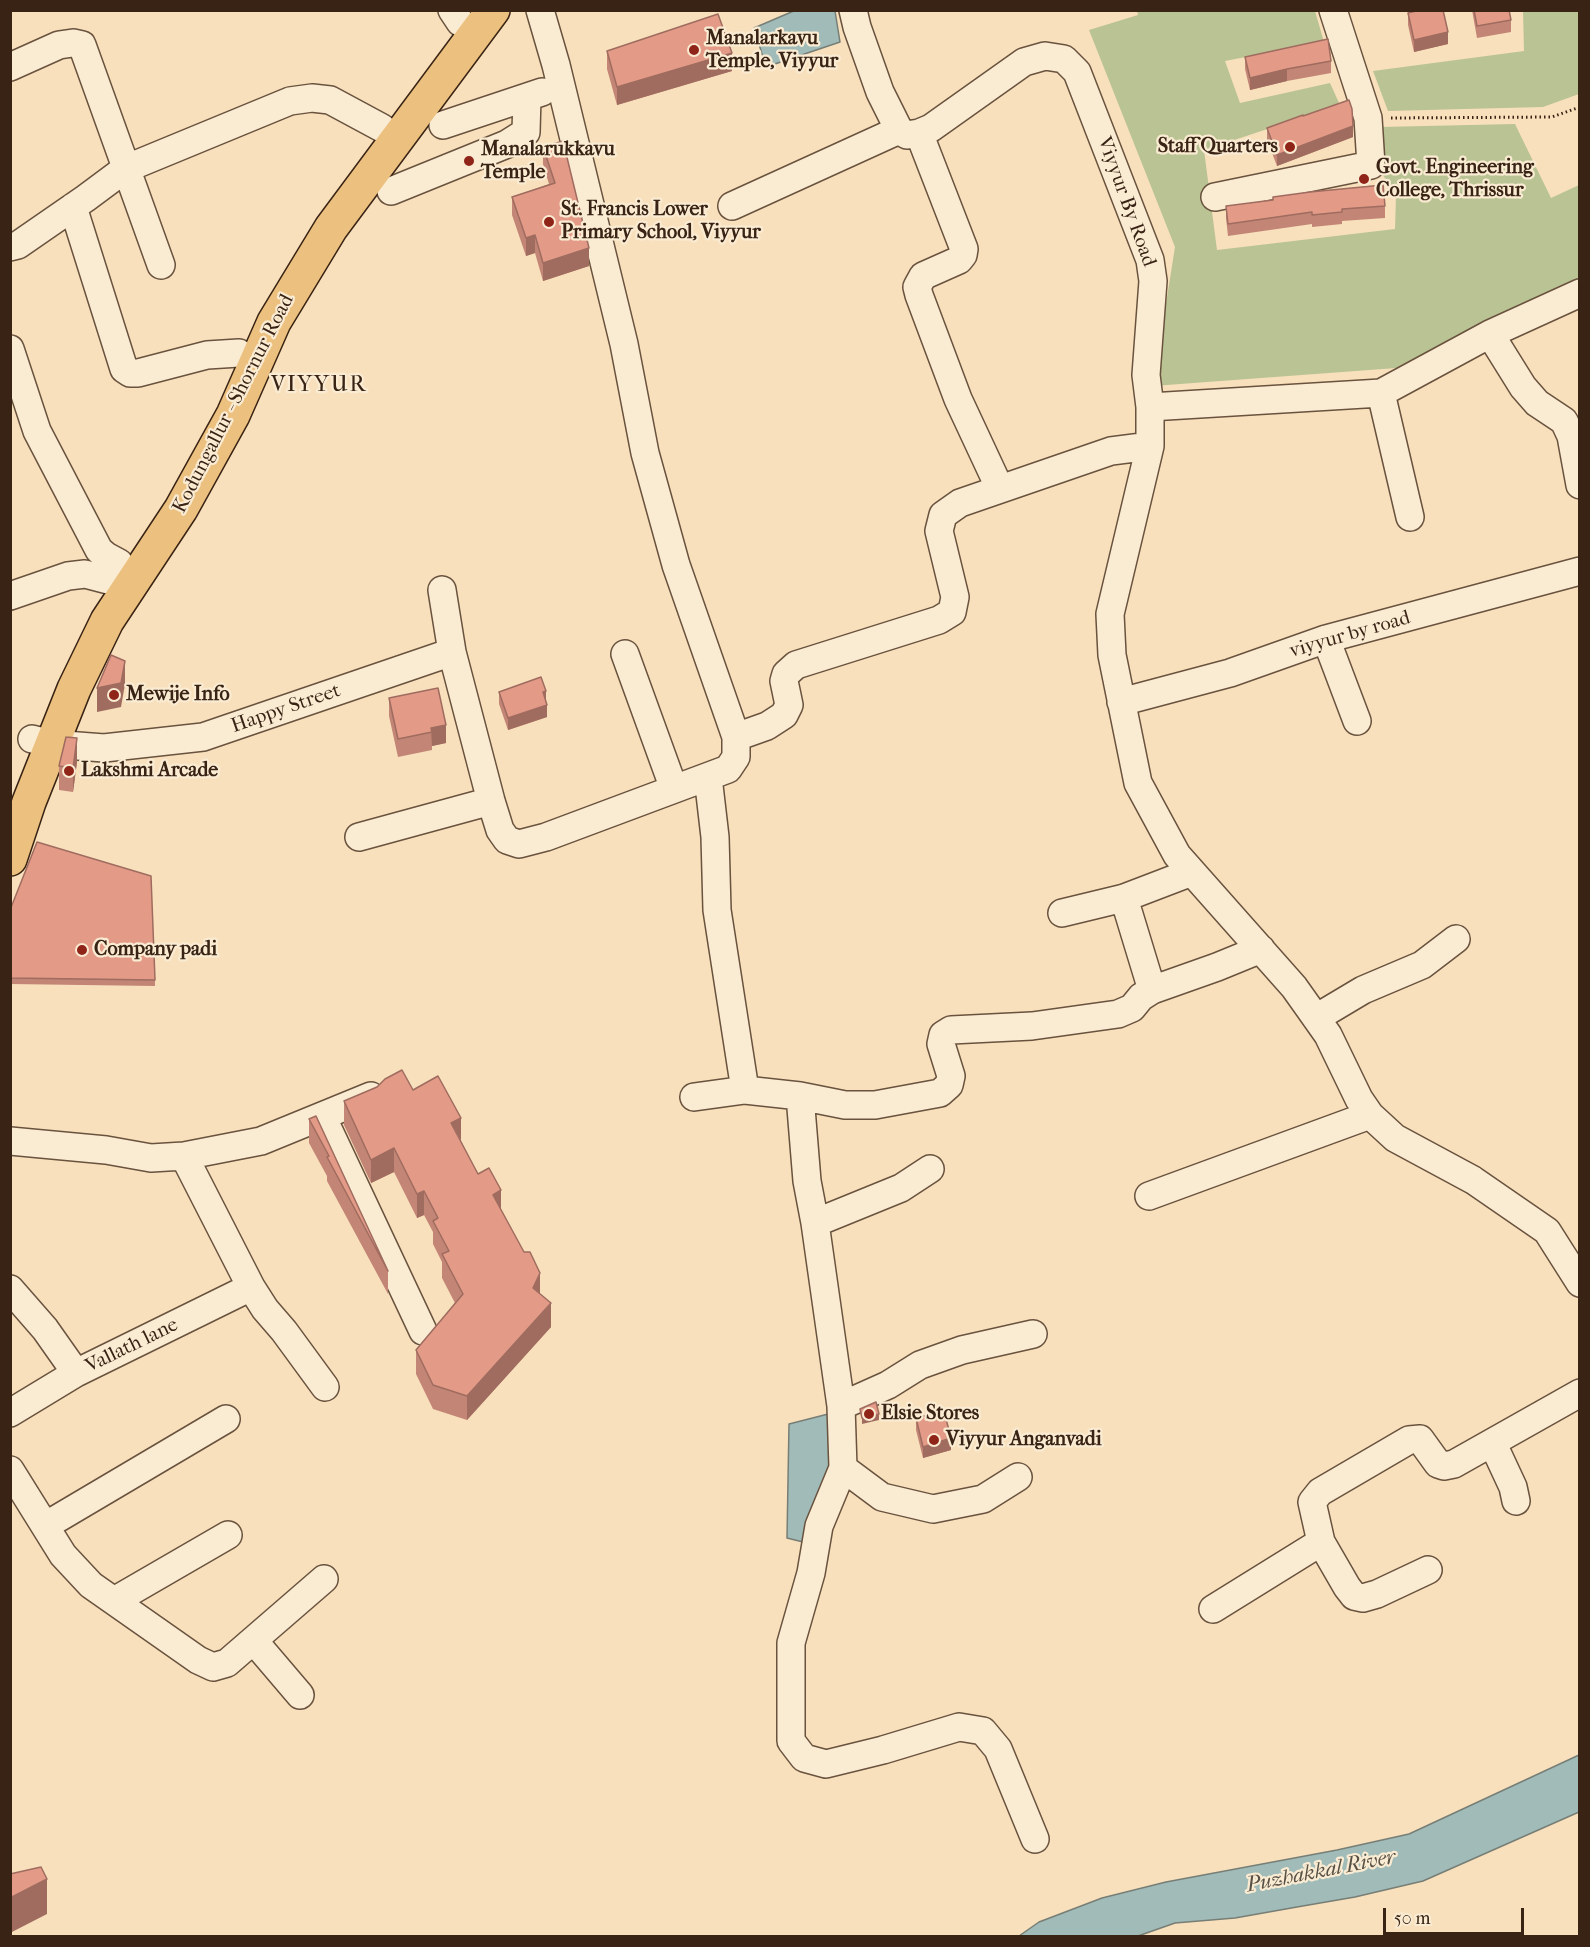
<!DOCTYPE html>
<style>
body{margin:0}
#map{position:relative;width:1590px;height:1947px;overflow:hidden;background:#f8e0bc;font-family:"IM FELL French Canon",serif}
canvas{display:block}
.frame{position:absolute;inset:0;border:12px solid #392314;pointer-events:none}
.scale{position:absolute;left:1383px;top:1908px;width:141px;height:27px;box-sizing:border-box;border:3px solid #392314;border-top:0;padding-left:8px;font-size:18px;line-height:21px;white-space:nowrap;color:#392314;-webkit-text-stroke:4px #faebd3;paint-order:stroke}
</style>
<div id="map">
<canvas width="1590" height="1947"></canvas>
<div class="frame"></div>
<div class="scale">50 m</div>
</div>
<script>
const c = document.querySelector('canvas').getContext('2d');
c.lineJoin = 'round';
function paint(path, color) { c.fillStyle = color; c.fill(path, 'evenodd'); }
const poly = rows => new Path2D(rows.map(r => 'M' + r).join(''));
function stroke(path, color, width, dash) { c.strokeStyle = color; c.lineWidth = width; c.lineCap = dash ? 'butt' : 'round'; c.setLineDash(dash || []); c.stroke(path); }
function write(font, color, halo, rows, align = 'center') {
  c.font = font + ' "IM FELL French Canon",serif'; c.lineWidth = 4.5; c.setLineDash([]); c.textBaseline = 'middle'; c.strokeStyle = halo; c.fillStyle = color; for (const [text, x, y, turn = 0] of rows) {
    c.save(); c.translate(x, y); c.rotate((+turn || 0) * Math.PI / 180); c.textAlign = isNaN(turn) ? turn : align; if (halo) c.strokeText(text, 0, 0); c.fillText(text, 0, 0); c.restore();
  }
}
paint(poly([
 [1137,11,1315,11,1324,42,1225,61,1240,103,1330,83,1340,105,1204,150,1217,250,1395,229,1396,196,1378,167,1380,127,1515,124,1551,198,1579,185,1579,286,1410,367,1153,386,1175,247,1089,30,1138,15],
 [1523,11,1579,11,1579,94,1543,107,1388,111,1373,71,1524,51]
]), '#bac393');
const water = poly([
 [796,10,835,11,840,42,766,67,754,28,796,10],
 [836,1412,837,1466,811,1544,787,1538,789,1424,836,1412],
 [1579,1755,1579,1812,1423,1881,1355,1897,1297,1907,1235,1918,1175,1923,1138,1936,1019,1936,1039,1922,1102,1898,1166,1882,1337,1850,1409,1834,1579,1755]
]);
paint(water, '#a0bbb8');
stroke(water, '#777e76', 1.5);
const minor = poly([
 [452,10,460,22],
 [853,10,857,27,880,92,899,130,907,135,919,133,931,128,1024,62,1045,56,1064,59,1077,72,1150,260,1153,281,1146,375,1150,407,1150,446,1110,614,1112,655,1138,783,1177,855,1294,987,1316,1018,1328,1035,1359,1099,1370,1115,1395,1138,1473,1180,1547,1231,1580,1283],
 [10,67,59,45,73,43,82,45,161,265],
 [443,125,542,92],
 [919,133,964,249,963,255,959,260,923,276,917,287,919,295,958,399,1000,489],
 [391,191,507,144,526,132,527,97],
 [1215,197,1371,165,1368,118,1333,10],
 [732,206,899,130],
 [73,207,124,369,130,373,138,373,207,355,239,353],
 [10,247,18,245,86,198,125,169,290,101,312,98,330,100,382,128],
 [1490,334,1523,387,1537,403,1564,421,1571,436,1580,485],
 [10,349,37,431,99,550,106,556,119,563],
 [1381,393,1410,517],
 [1150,407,1381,393,1490,334,1580,293],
 [10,596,68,576,85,574,108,580],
 [1326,639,1357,721],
 [452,652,491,801,500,830,507,840,519,844,546,837,728,769,736,757,736,737,676,565,645,453,624,344,556,65,540,10],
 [625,654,674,789],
 [1121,702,1230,673,1326,639,1580,571],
 [736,737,767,726,784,715,789,705,784,681,786,674,796,665,939,620,952,612,955,597,939,531,943,515,960,503,1111,451,1150,446],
 [32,739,52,744,104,748,203,737,452,652,442,590],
 [708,777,715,837,717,910,745,1090],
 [359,837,491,801],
 [1124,898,1152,990],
 [1062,913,1124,898,1192,872],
 [1316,1018,1363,990,1422,965,1456,939],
 [800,1096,807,1181,815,1223],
 [694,1097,745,1090,800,1096,845,1105,875,1105,940,1093,949,1085,951,1076,941,1044,943,1035,951,1030,1032,1026,1118,1014,1132,1008,1141,997,1152,990,1217,967,1261,949],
 [322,1116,423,1331],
 [10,1141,106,1150,151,1158,184,1156,261,1141,371,1096],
 [184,1156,251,1287,265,1309,284,1331,325,1387],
 [930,1169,901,1188,815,1223,841,1406,843,1468,819,1526,811,1573,791,1643,791,1741,804,1758,826,1764,883,1750,959,1727,983,1731,998,1749,1035,1839],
 [1149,1196,1370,1115],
 [10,1289,45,1329,76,1373,251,1287],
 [841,1406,888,1385,920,1365,962,1350,1033,1334],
 [10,1413,76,1373],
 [1493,1444,1513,1487,1516,1501],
 [843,1468,882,1497,933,1509,983,1499,1018,1477],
 [10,1470,63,1555,91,1585,198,1660,213,1667,227,1663,324,1579],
 [45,1526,226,1419],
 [1321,1542,1312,1502,1320,1492,1409,1440,1420,1439,1438,1464,1444,1466,1454,1464,1580,1393],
 [114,1601,228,1535],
 [1213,1609,1321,1542,1347,1587,1354,1596,1363,1598,1377,1594,1428,1570],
 [254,1641,300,1695]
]);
const major = poly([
 [10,859,29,802,74,689,107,621,181,509,233,415,274,322,331,228,493,10]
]);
stroke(minor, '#69523e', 30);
stroke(major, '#392314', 36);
stroke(poly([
 [1391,118,1552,117,1580,107]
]), '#392314', 3, [1.5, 3]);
stroke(minor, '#faebd3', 27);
stroke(major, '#ecc07e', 33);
paint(poly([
 [1472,10,1509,10,1511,20,1511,32,1477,38],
 [1408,13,1448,44,1414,52,1408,25],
 [607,51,732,71,617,105,607,69],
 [1245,57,1331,61,1331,73,1287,81,1250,90,1245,69],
 [1303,116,1353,137,1277,166,1267,140,1267,128],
 [543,147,589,266,543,281,535,253,526,256,512,215,512,197,549,184,543,164],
 [1226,206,1385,206,1385,218,1342,221,1342,224,1312,227,1312,224,1228,236,1226,218],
 [499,692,546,702,547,717,508,730,499,704],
 [389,698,446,743,432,746,432,750,398,757,389,716],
 [77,762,73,792,59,790,59,766],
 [10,910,155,980,155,986,10,984],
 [344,1101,461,1141,478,1174,501,1209,540,1294,551,1327,467,1420,433,1409,416,1374,416,1350,455,1303,442,1278,442,1262,433,1244,433,1232,424,1215,417,1218,394,1172,371,1183,344,1125],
 [316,1116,388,1271,388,1294,327,1181,327,1176,309,1143,309,1119],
 [916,1418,951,1450,923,1458,916,1430]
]), '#c38575');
paint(poly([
 [1448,32,1448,44,1414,52,1414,40],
 [732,53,732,71,617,105,617,87],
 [1287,69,1287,81,1250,90,1250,78],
 [1353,126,1353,137,1277,166,1277,155],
 [535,235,535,253,526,256,526,238],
 [589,248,589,266,543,281,543,263],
 [125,661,125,684,121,707,97,712,97,688],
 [546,691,546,703,543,692],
 [547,705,547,717,508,730,508,718],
 [446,725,446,743,432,746,431,728],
 [77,738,77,762,73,792,73,768],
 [461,1118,461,1141,451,1123],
 [394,1148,394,1172,371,1183,371,1160],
 [501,1190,501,1214,493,1195],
 [424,1191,424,1215,417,1218,417,1194],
 [540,1273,540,1297,533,1288],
 [551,1303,551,1327,467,1420,467,1396],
 [879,1414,879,1420,862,1424,862,1418],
 [951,1438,951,1450,923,1458,923,1447],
 [47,1879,47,1914,10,1933,10,1898]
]), '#9f6c5f');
const building = poly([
 [1420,10,1443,10,1448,32,1414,40,1408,13,1420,10],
 [1474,10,1509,10,1511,20,1477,26,1474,10],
 [718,14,732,53,617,87,607,51,718,14],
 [1328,39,1331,61,1287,69,1250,78,1245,57,1328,39],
 [1349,100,1352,109,1353,126,1277,155,1267,128,1303,115,1303,116,1349,100],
 [563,141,589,248,543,263,535,235,526,238,512,197,555,183,543,147,563,141],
 [1383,185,1385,206,1342,209,1342,212,1312,215,1312,212,1228,224,1226,206,1273,200,1273,197,1310,192,1383,185],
 [111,655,125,661,121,683,97,688,111,655],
 [541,677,546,691,543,692,547,705,508,718,499,692,541,677],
 [438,688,446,725,431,728,432,732,398,739,389,698,438,688],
 [66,737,77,738,73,768,59,766,66,737],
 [37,842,151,876,155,980,10,978,10,910,37,842],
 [402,1070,413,1090,438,1076,461,1118,451,1123,478,1174,489,1168,501,1190,493,1195,524,1252,530,1252,540,1273,533,1288,551,1303,467,1396,433,1385,416,1350,463,1294,442,1254,449,1251,433,1221,438,1218,424,1191,417,1194,394,1148,371,1160,344,1101,377,1087,385,1079,402,1070],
 [316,1116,388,1271,327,1157,329,1156,309,1119,316,1116],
 [876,1402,879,1414,862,1418,860,1409,876,1402],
 [944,1411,951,1438,923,1447,916,1418,944,1411],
 [41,1867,47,1879,10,1898,10,1874,41,1867]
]);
paint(building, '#e39b88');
stroke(building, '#9f6c5f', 1.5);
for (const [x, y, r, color] of [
 [694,50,6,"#8f2418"],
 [1290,147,6,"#8f2418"],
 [469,161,6,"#8f2418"],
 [1364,179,6,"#8f2418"],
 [549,222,6,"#8f2418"],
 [114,695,6,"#8f2418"],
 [69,771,6,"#8f2418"],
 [82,950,6,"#8f2418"],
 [869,1414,6,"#8f2418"],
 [934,1440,6,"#8f2418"]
]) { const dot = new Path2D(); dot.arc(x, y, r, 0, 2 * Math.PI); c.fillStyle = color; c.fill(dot); stroke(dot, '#faebd3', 2); }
write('bold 20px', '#392314', '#faebd3', [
 ["Manalarkavu",706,39],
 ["Temple, Viyyur",706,62],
 ["Staff Quarters",1278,147,"right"],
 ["Manalarukkavu",481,150],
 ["Temple",481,173],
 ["Govt. Engineering",1376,168],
 ["College, Thrissur",1376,191],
 ["St. Francis Lower",561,210],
 ["Primary School, Viyyur",561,233],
 ["Mewije Info",126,695],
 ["Lakshmi Arcade",81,771],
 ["Company padi",94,950],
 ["Elsie Stores",881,1414],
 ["Viyyur Anganvadi",946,1440]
], 'left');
write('20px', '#392314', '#faebd3', [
 ["Viyyur By Road",1126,202,70],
 ["Kodungallur - Shornur Road",234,404,-63],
 ["viyyur by road",1350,635,-16],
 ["Happy Street",286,709,-19],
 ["Vallath lane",132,1346,-26]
]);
write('italic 21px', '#585145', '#faebd3', [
 ["Puzhakkal River",1321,1872,-11]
]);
c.letterSpacing = '1.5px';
write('22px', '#392314', '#faebd3', [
 ["VIYYUR",319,386]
]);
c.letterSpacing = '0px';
</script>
